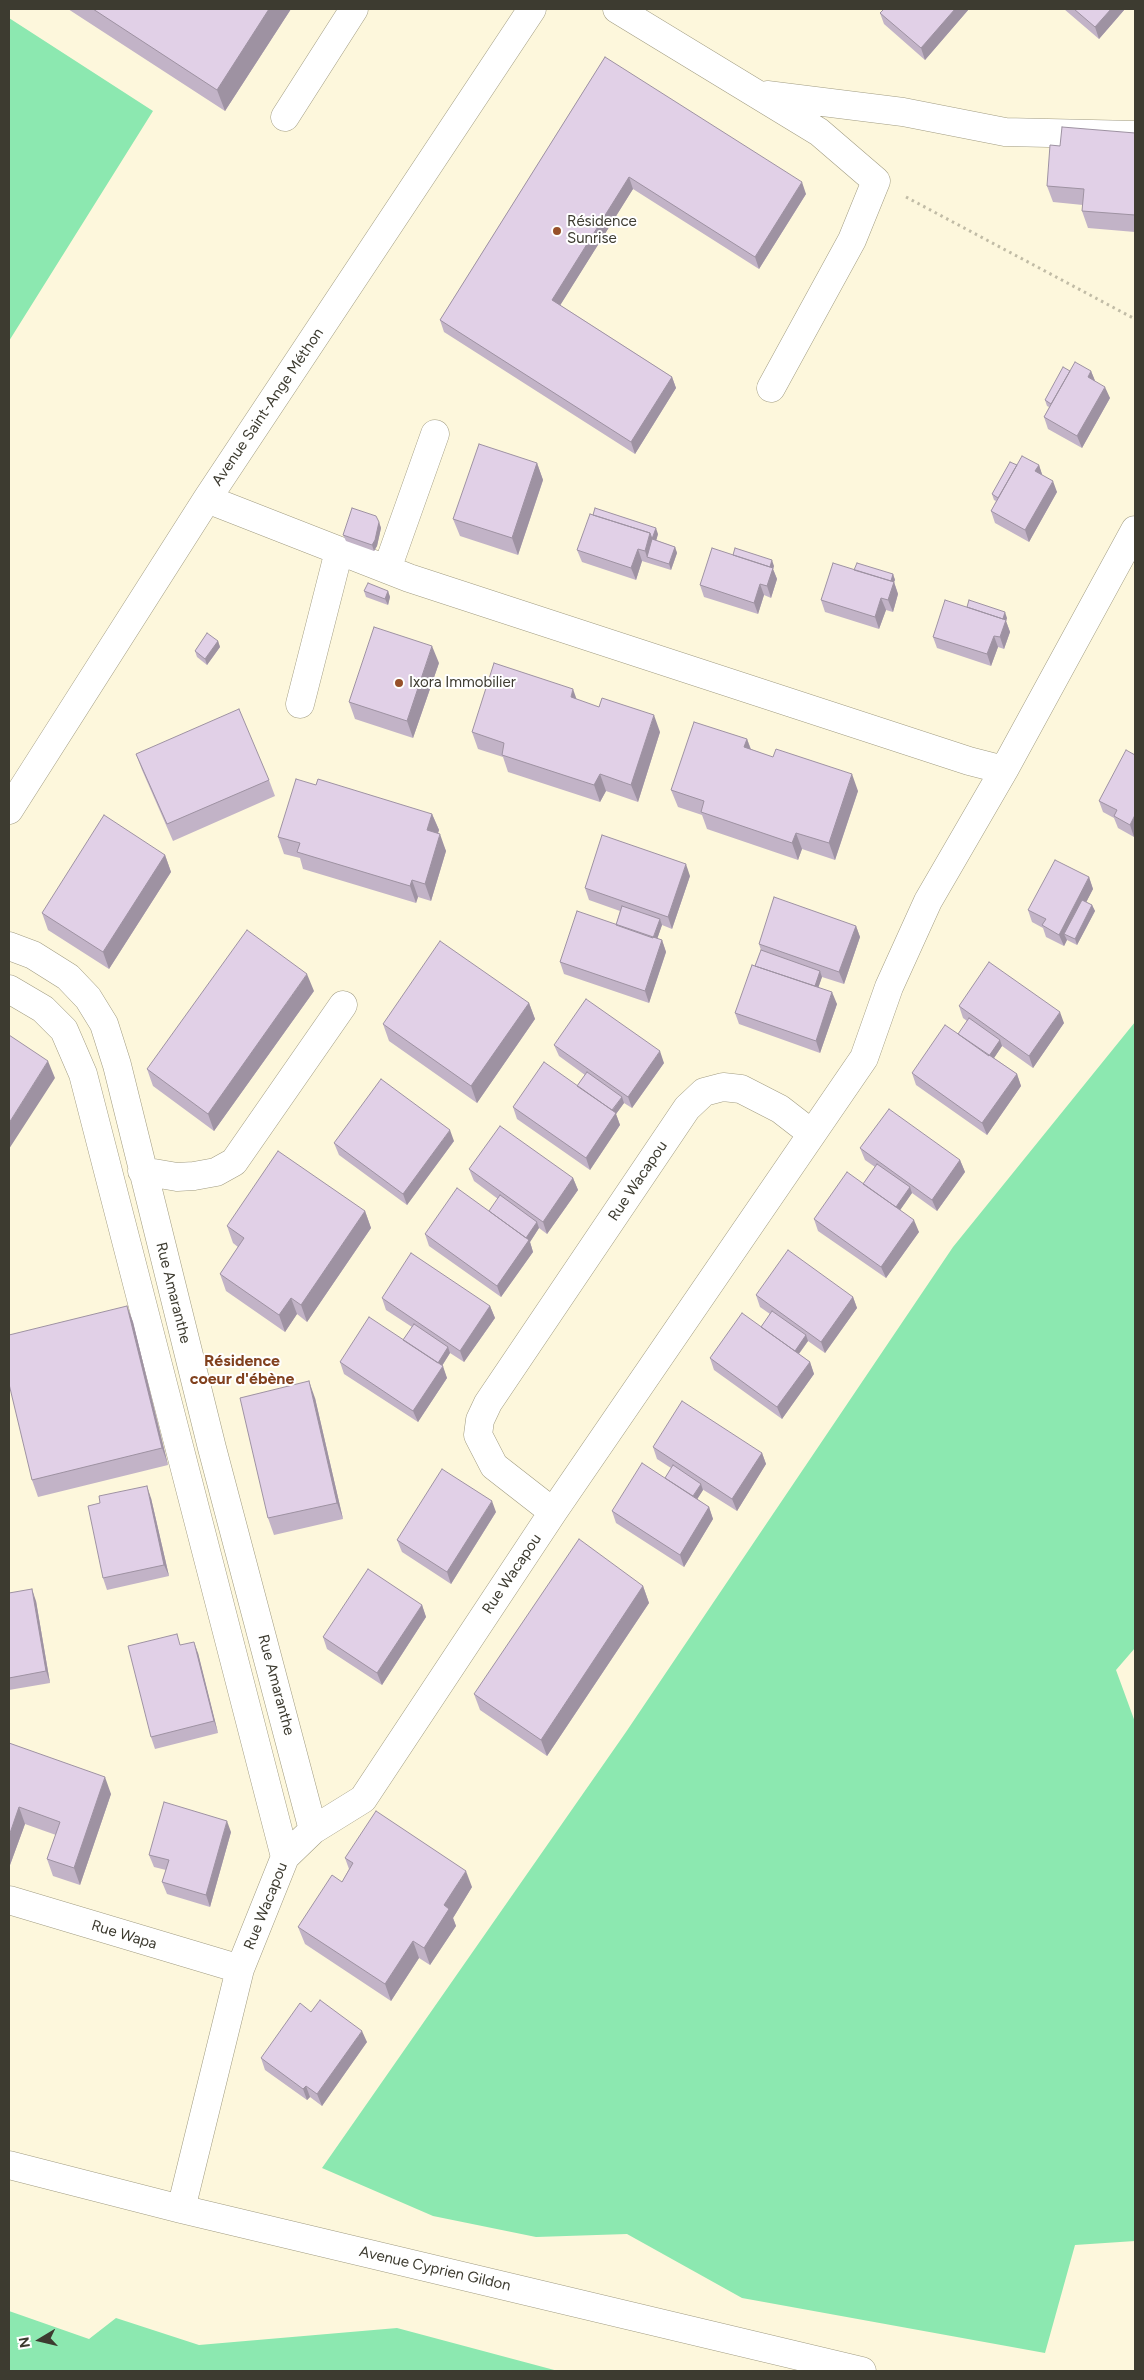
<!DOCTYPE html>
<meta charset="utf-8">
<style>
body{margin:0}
#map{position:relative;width:1144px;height:2380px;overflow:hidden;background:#fdf7dc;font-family:Figtree,sans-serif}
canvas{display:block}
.frame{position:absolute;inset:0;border:10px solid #3d3b30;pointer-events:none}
.north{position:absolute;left:15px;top:2315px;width:50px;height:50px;-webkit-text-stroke:4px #fff;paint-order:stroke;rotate:261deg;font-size:14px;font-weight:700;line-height:20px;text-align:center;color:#3d3b30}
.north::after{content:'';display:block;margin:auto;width:18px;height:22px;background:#3d3b30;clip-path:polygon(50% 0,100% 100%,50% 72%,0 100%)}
</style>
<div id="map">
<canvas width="1144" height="2380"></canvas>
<div class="frame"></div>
<div class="north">N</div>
</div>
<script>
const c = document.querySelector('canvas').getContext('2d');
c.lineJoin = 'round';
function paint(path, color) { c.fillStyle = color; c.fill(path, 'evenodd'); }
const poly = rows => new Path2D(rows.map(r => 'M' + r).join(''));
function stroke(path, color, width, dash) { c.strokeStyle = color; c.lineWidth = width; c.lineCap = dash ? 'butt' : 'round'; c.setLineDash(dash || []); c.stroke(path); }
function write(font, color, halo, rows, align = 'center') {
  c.font = font + ' Figtree,sans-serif'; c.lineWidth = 4; c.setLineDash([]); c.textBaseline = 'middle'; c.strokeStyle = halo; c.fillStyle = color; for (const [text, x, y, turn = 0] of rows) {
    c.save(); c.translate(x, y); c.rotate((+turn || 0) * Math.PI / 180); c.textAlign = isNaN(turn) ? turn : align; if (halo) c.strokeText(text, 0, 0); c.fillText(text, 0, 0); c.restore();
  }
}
paint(poly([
 [9,18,153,111,9,341],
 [1135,1022,1135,1648,1116,1670,1135,1722,1135,2241,1075,2245,1045,2353,742,2298,627,2234,536,2237,433,2216,322,2168,626,1732,953,1247],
 [9,2311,89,2339,116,2318,199,2345,397,2328,558,2371,9,2371]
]), '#8ce8b0');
const minor = poly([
 [617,9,819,132,876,181,852,240,771,388],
 [767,95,903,112,1005,132,1135,135],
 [285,117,354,9],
 [207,499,409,578,969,761,1004,770],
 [387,569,435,434],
 [300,704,339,551],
 [9,810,207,499,532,9],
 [9,946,33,955,68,977,88,998,104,1024,117,1065,212,1448,313,1830],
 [9,989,43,1009,64,1030,83,1074,285,1857],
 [142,1171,177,1177,194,1176,216,1172,234,1162,343,1005],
 [553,1512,494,1466,478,1435,480,1420,488,1403,687,1108,704,1092,723,1087,741,1089,780,1109,811,1133],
 [9,1900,240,1969],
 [9,2165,181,2209,862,2371],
 [181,2209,240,1969,285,1857,313,1830,363,1799,553,1512,864,1058,889,987,928,901,1004,770,1135,530]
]);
stroke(minor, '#a19c82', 29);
stroke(poly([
 [906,197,1135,319]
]), '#c1bca6', 3, [2.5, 4]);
stroke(minor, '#fff', 28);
paint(poly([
 [68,9,291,9,225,111],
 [969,9,925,60,884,24,880,13],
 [1064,9,1125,9,1099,39],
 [605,57,806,194,759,269,633,189,560,305,672,377,676,388,635,454,444,332,440,320],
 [1135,133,1135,232,1088,228,1082,211,1083,205,1053,202,1047,186,1060,146],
 [1070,371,1091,371,1095,381,1110,398,1082,448,1048,429,1044,417,1049,407,1047,406,1045,400],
 [537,463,543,480,518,555,460,536,453,519],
 [1017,465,1039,465,1042,475,1057,492,1029,542,995,523,991,511,996,501,994,500,992,494],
 [379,522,381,528,377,546,374,551,346,541,343,535],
 [658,534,656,540,675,547,677,553,671,570,642,561,636,580,582,562,577,550],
 [733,555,774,566,773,569,777,579,771,598,764,595,758,614,704,597,700,585],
 [854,570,893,574,895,580,894,582,898,594,893,612,886,610,879,629,825,612,821,600],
 [364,591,388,591,390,597,388,605,366,597],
 [967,607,1007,618,1006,621,1010,632,1004,649,998,647,991,666,937,648,933,637],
 [218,641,220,647,207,665,197,657,195,651],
 [439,663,413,738,355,719,349,702],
 [472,732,660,732,638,802,606,791,600,802,508,772,503,757,478,749],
 [747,739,751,749,858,791,835,860,802,849,798,860,707,829,702,815,678,807,671,790],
 [136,754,269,780,275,796,173,841,142,770],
 [1135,755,1134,837,1118,828,1114,818,1103,812,1099,801],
 [316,785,432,814,439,830,438,834,446,851,431,901,418,897,416,903,303,869,300,858,284,854,278,837],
 [165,855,171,872,109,969,48,930,42,913],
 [690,876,672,929,662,925,657,939,662,940,666,952,649,1003,564,974,560,962,616,925,620,911,589,900,585,888],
 [1089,877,1093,889,1086,902,1092,905,1095,911,1077,945,1067,940,1064,946,1046,937,1043,928,1032,922,1028,910],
 [856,926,860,937,844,984,822,977,818,988,837,1004,820,1053,739,1024,735,1013,755,966,761,950,759,944],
 [314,991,214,1131,153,1086,147,1069],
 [529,1003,535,1019,477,1103,389,1041,383,1024],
 [959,1006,1064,1023,1033,1068,1002,1046,994,1058,1017,1074,1021,1086,987,1135,916,1085,912,1073,958,1034,967,1021,963,1018],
 [554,1045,664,1063,632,1108,624,1103,616,1114,620,1125,590,1170,517,1119,513,1107,577,1086,585,1075,559,1056],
 [454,1141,407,1205,339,1155,334,1143],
 [860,1148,960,1160,965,1172,937,1211,912,1193,900,1210,919,1232,886,1278,818,1231,814,1219,863,1184,875,1167,865,1160],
 [469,1169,573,1178,578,1190,547,1234,539,1228,530,1242,533,1252,501,1297,429,1246,425,1234,489,1211,498,1199,474,1181],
 [365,1211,371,1228,307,1322,297,1314,285,1332,226,1291,220,1274,238,1247,233,1243,227,1226],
 [756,1295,853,1297,857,1308,825,1353,808,1341,799,1354,810,1362,814,1374,782,1419,714,1370,710,1358,761,1327,770,1314,760,1307],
 [382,1298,490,1306,495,1318,464,1362,450,1353,442,1366,447,1378,418,1422,344,1374,340,1362,403,1340,412,1327,386,1310],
 [127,1306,133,1322,168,1465,38,1497,32,1480],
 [315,1398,343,1519,274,1535,268,1518],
 [653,1447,762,1453,766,1464,737,1511,702,1489,703,1490,697,1499,709,1507,713,1519,684,1567,616,1523,612,1511,665,1478,671,1468,657,1459],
 [151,1498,169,1576,107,1590,103,1578],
 [496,1512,451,1584,402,1552,397,1540],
 [643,1586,649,1603,547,1756,480,1710,474,1694],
 [9,1593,36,1601,50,1683,9,1690],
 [422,1605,426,1617,382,1685,327,1649,323,1637],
 [181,1645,198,1653,218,1733,155,1749,151,1737],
 [9,1743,111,1794,80,1885,53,1876,47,1859,56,1835,25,1824,10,1865,9,1865],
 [231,1832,210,1907,167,1894,162,1882,166,1870,154,1867,149,1855],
 [345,1858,472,1887,453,1918,456,1926,430,1965,419,1958,391,2001,305,1944,298,1927,342,1882,349,1869],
 [311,2012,367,2042,322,2106,310,2097,307,2100,265,2070,261,2058]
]), '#c2b3c7');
paint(poly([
 [269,9,291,9,225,111,217,90],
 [955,9,969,9,925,60,921,48],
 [1111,9,1125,9,1099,39,1095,27],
 [629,177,633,189,556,312,552,300],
 [802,182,806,194,759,269,755,257],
 [1091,371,1096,383,1088,377],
 [672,377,676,388,635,454,631,442],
 [1105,387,1110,398,1082,448,1077,436],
 [537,463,543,480,518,555,512,538],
 [1039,465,1043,477,1035,471],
 [1053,481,1057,492,1029,542,1025,530],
 [379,522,381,528,377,546,374,551,372,545],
 [656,528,658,534,655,545,647,557,645,551,650,533],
 [675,547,677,553,671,570,669,564],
 [638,549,642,561,636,580,631,568],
 [772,560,774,566,773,569,777,579,771,598,767,586,768,571],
 [893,574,895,580,894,582,898,594,893,612,888,600,889,586],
 [760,584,764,595,758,614,754,603],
 [388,591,390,597,388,605,385,599],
 [881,598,886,610,879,629,875,617],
 [1005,612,1007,618,1006,621,1010,632,1004,649,1000,637,1001,623],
 [994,636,998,647,991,666,987,654],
 [218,641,220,647,207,665,205,659],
 [432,646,439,663,413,738,407,721],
 [573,689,579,706,571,697],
 [654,715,660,732,638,802,631,785],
 [747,739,753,756,744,747],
 [600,774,606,791,600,802,594,785],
 [852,774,858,791,835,860,829,843],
 [432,814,439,830,433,847,427,830],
 [1135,815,1135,835,1134,837,1130,825],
 [796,833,802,849,798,860,792,843],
 [440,834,446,851,431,901,425,884],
 [165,855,171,872,109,969,103,952],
 [686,864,690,876,672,929,668,917],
 [1089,877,1093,889,1069,936,1064,934,1067,940,1064,946,1059,935],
 [412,880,418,897,416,903,410,886],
 [1092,905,1095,911,1077,945,1075,939],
 [660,919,662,925,654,948,652,942],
 [856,926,860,937,844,984,839,972],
 [662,940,666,952,649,1003,645,991],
 [820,971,822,977,815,997,813,991],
 [307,974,314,991,214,1131,208,1114],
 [832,992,837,1004,820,1053,816,1041],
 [529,1003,535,1019,477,1103,471,1086],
 [1060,1012,1064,1023,1033,1068,1029,1056],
 [1000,1040,1002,1046,990,1064,987,1058],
 [660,1051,664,1063,632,1108,628,1097],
 [48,1061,55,1078,9,1149,9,1123],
 [1017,1074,1021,1086,987,1135,982,1123],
 [622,1097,624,1103,616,1114,620,1125,590,1170,586,1158,610,1114],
 [450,1130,454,1141,407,1205,403,1194],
 [960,1160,965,1172,937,1211,932,1200],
 [573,1178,578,1190,547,1234,543,1222],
 [910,1187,912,1193,896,1216,894,1210],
 [365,1211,371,1228,307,1322,301,1305],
 [914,1220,919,1232,886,1278,881,1267],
 [537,1222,539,1228,530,1242,533,1252,501,1297,497,1286,524,1240],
 [853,1297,857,1308,825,1353,821,1342],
 [291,1298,297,1314,285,1332,279,1315],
 [127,1306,133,1322,168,1465,162,1448],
 [490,1306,495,1318,464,1362,460,1351],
 [806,1335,808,1341,795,1359,793,1353],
 [448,1347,450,1353,438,1372,436,1366],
 [810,1362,814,1374,782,1419,777,1407],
 [443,1366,447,1378,418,1422,413,1411],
 [309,1381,315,1398,343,1519,337,1503],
 [762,1453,766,1464,737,1511,732,1499],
 [701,1484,703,1490,693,1506,691,1500],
 [147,1486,151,1498,169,1576,164,1565],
 [492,1501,496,1512,451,1584,447,1572],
 [709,1507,713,1519,684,1567,680,1555],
 [643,1586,649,1603,547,1756,541,1740],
 [32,1589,36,1601,50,1683,46,1671],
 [422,1605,426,1617,382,1685,377,1673],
 [194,1642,198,1653,218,1733,214,1721],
 [105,1777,111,1794,80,1885,74,1868],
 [19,1807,25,1824,10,1865,9,1861,9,1836],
 [227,1821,231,1832,210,1907,206,1895],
 [466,1871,472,1887,453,1918,456,1926,430,1965,424,1948,444,1905],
 [413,1941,419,1958,391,2001,385,1984],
 [362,2031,367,2042,322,2106,317,2094],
 [306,2086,310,2097,307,2100,303,2089]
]), '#9e92a2');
const building = poly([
 [93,9,269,9,217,90,93,9],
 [884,9,955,9,921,48,880,13,884,9],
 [1074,9,1111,9,1095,27,1074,9],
 [605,57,802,182,755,257,629,177,552,300,672,377,631,442,440,320,605,57],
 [1062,127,1135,133,1135,215,1082,211,1084,189,1047,186,1050,145,1060,146,1062,127],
 [1075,362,1091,371,1088,377,1105,387,1077,436,1044,417,1075,362],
 [1063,367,1070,371,1051,404,1045,400,1063,367],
 [479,444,537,463,512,538,453,519,479,444],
 [1022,456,1039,465,1035,471,1053,481,1025,530,991,511,1022,456],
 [1010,462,1017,465,998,498,992,494,1010,462],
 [352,508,376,516,379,522,375,540,372,545,343,535,352,508],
 [595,508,656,528,652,539,650,533,593,515,595,508],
 [590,514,650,533,645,551,638,549,631,568,577,550,590,514],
 [652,539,675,547,669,564,647,557,652,539],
 [712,548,773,568,767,586,760,584,754,603,700,585,712,548],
 [735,548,772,560,770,567,733,555,735,548],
 [833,563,894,582,888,600,881,598,875,617,821,600,833,563],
 [857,563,893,574,891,581,854,570,857,563],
 [368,583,388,591,385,599,364,591,368,583],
 [945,600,1006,620,1000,637,994,636,987,654,933,637,945,600],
 [969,600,1005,612,1003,619,967,607,969,600],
 [374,627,432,646,407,721,349,702,374,627],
 [207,633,218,641,205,659,195,651,207,633],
 [494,663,573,689,571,697,599,707,602,698,654,715,631,785,600,774,594,785,502,755,504,743,472,732,494,663],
 [239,709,269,780,167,824,136,754,239,709],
 [694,722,747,739,744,747,773,757,776,749,852,774,829,843,796,833,792,843,701,812,704,801,671,790,694,722],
 [1126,750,1135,755,1135,815,1130,825,1114,816,1117,810,1099,801,1126,750],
 [296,779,316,785,318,779,432,814,427,830,440,834,425,884,412,880,410,886,297,852,300,843,278,837,296,779],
 [104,815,165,855,103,952,42,913,104,815],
 [602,835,686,864,668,917,585,888,602,835],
 [1055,860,1089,877,1059,935,1042,925,1046,919,1028,910,1055,860],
 [774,897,856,926,839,972,759,944,774,897],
 [1082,900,1092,905,1075,939,1064,934,1082,900],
 [622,906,660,919,653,938,616,925,622,906],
 [577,911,662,940,645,991,560,962,577,911],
 [247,930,307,974,208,1114,147,1069,247,930],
 [440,941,529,1003,471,1086,383,1024,440,941],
 [761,950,820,971,815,986,755,966,761,950],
 [989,962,1060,1012,1029,1056,959,1006,989,962],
 [752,965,832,992,816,1041,735,1013,752,965],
 [586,999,660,1051,628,1097,554,1045,586,999],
 [969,1018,1000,1040,989,1056,958,1034,969,1018],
 [945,1025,1017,1074,982,1123,912,1073,945,1025],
 [9,1035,48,1061,9,1123,9,1035],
 [544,1062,616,1113,586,1158,513,1107,544,1062],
 [587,1072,622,1097,612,1110,577,1086,587,1072],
 [381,1079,450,1130,403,1194,334,1143,381,1079],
 [889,1109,960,1160,932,1200,860,1148,889,1109],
 [500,1126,573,1178,543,1222,469,1169,500,1126],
 [278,1151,365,1211,301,1305,291,1298,279,1315,220,1274,244,1238,227,1226,278,1151],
 [877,1164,910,1187,896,1207,863,1184,877,1164],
 [847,1172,914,1220,881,1267,814,1219,847,1172],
 [457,1188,529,1240,497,1286,425,1234,457,1188],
 [500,1195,537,1222,526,1238,489,1211,500,1195],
 [788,1250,853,1297,821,1342,756,1295,788,1250],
 [411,1253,490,1306,460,1351,382,1298,411,1253],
 [127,1306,162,1448,32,1480,9,1384,9,1335,127,1306],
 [772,1311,806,1335,795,1351,761,1327,772,1311],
 [742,1313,810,1362,777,1407,710,1358,742,1313],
 [369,1317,443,1366,413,1411,340,1362,369,1317],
 [414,1324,448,1347,438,1363,403,1340,414,1324],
 [309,1381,337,1503,268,1518,240,1398,309,1381],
 [682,1401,762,1453,732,1499,653,1447,682,1401],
 [642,1463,709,1507,680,1555,612,1511,642,1463],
 [673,1465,701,1484,693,1496,665,1478,673,1465],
 [442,1469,492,1501,447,1572,397,1540,442,1469],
 [147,1486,164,1565,103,1578,88,1506,100,1503,99,1496,147,1486],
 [579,1539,643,1586,541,1740,474,1694,579,1539],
 [368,1569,422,1605,377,1673,323,1637,368,1569],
 [32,1589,46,1671,9,1678,9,1593,32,1589],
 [177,1634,180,1645,194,1642,214,1721,151,1737,128,1646,177,1634],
 [9,1743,105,1777,74,1868,47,1859,60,1822,19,1807,9,1836,9,1743],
 [164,1802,227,1821,206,1895,162,1882,169,1860,149,1855,164,1802],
 [376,1811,466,1871,444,1905,449,1909,424,1948,413,1941,385,1984,298,1927,332,1875,342,1882,353,1863,345,1858,376,1811],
 [320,2000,362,2031,317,2094,306,2086,303,2089,261,2058,300,2003,311,2012,320,2000]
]);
paint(building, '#e1d0e7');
stroke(building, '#9e92a2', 1);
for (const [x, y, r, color] of [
 [557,231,5,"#975029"],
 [399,683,5,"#975029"]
]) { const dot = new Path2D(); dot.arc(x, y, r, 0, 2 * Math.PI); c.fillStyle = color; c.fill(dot); stroke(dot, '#fff', 2); }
write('15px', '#3d3b30', '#fff', [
 ["Résidence",567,222],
 ["Sunrise",567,239],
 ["Ixora Immobilier",409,683]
], 'left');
write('15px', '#3d3b30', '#fff', [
 ["Avenue Saint-Ange Méthon",268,407,-56],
 ["Rue Wacapou",638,1181,-56],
 ["Rue Amaranthe",173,1293,76],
 ["Rue Wacapou",512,1574,-56],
 ["Rue Amaranthe",276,1685,75],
 ["Rue Wacapou",266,1906,-68],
 ["Rue Wapa",124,1935,17],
 ["Avenue Cyprien Gildon",435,2269,13]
]);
write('bold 16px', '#81411e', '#fff', [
 ["Résidence",242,1361],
 ["coeur d'ébène",242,1379]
]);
</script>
